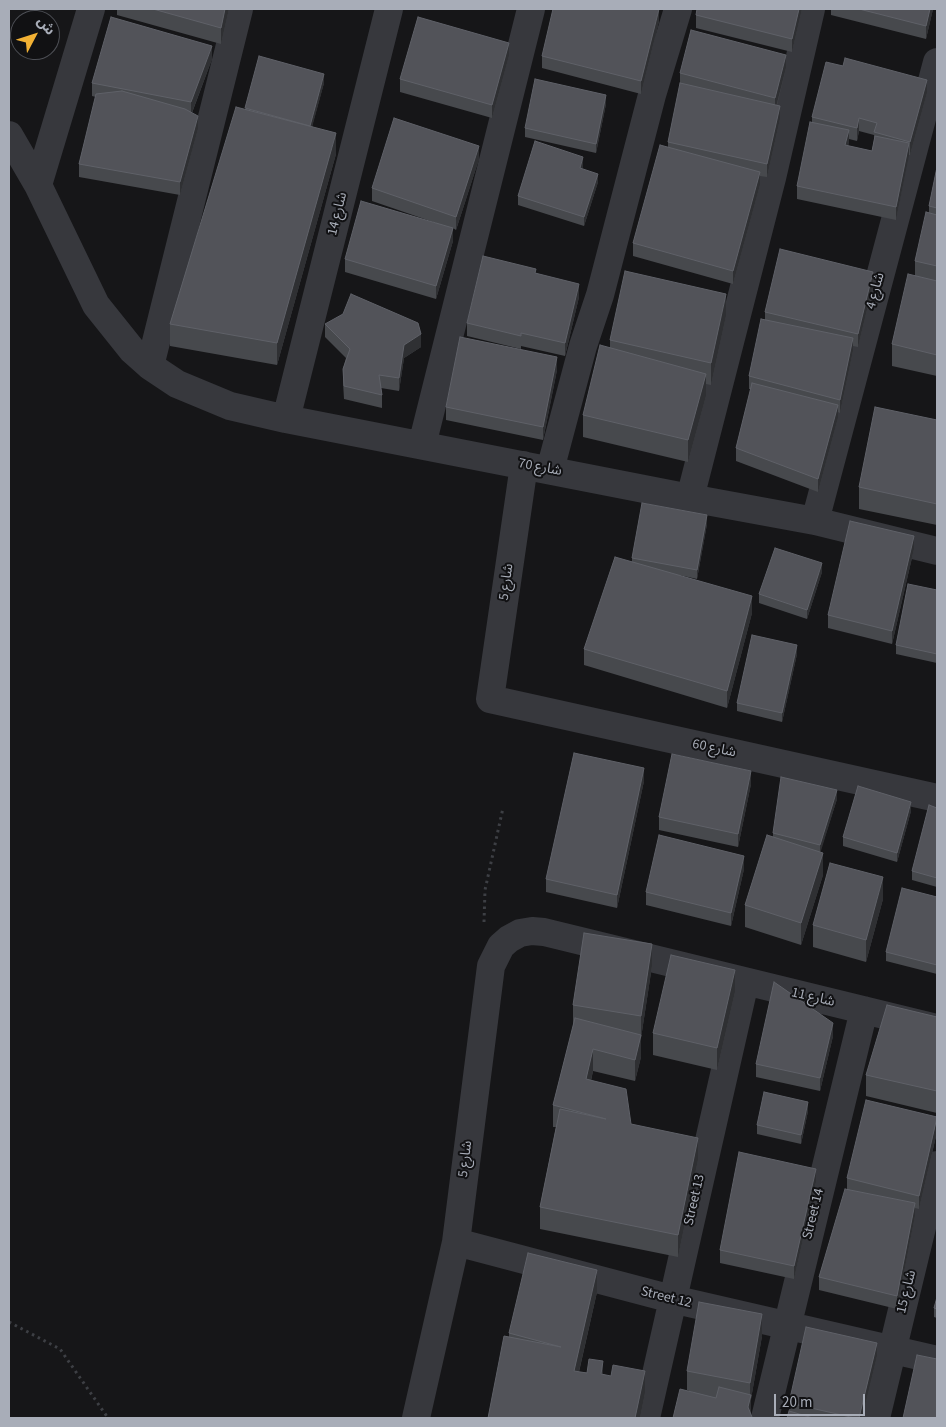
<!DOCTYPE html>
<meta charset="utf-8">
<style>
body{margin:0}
#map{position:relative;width:946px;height:1427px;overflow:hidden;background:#161618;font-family:"Source Sans 3","Noto Sans Arabic",sans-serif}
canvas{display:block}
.frame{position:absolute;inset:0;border:10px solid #a8adb8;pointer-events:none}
.north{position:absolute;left:10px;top:10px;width:50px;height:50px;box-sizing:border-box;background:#111113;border:1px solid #4d4f55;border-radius:50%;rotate:50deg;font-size:14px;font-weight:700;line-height:20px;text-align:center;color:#a8adb8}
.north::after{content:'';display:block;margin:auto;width:18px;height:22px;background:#f2b134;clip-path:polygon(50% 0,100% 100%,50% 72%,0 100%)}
.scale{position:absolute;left:774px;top:1394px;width:91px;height:22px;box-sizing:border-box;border:2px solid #a8adb8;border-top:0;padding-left:6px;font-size:15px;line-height:18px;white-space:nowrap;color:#a8adb8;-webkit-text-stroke:4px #111113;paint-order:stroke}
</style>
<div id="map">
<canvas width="946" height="1427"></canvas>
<div class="frame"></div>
<div class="north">ش</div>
<div class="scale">20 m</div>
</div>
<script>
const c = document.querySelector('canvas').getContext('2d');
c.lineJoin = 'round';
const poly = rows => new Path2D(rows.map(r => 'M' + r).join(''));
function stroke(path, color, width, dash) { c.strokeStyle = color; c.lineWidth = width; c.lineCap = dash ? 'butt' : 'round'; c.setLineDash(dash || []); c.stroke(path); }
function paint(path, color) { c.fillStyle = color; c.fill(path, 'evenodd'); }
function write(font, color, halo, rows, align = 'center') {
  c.font = font + ' "Source Sans 3","Noto Sans Arabic",sans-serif'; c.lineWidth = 4; c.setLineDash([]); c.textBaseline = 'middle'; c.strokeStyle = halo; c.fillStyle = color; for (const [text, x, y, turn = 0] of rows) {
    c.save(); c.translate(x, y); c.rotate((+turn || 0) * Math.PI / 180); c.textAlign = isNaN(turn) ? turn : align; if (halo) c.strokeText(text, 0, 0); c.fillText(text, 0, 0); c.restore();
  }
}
stroke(poly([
 [484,922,485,890,503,808],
 [9,1322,60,1349,108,1418]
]), '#3d3f44', 3, [2.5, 4]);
stroke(poly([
 [9,135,38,185,96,305,132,350,150,366,177,384,230,406,286,419,690,498,815,521,937,551],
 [38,185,91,9],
 [150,366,239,9],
 [286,419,389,9],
 [422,445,531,9],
 [524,465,490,699,937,798],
 [550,470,583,346,600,295,652,95,678,9],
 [690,498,772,178,811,9],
 [815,521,937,62],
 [456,1242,672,1299,937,1360],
 [416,1418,456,1242,491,966,501,946,509,939,520,933,532,931,544,932,937,1028],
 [646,1418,745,982],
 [765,1418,864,1010],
 [876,1418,937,1165]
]), '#37383d', 28);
paint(poly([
 [117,9,229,9,221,44,117,15],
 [802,9,792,52,696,28,696,15],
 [831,9,933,9,926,39,831,15],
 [659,21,641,94,542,68,542,56],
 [509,56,492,118,400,92,400,79],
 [212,59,192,113,198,129,180,195,79,177,79,164,96,97,92,96,92,83],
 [786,68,777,105,780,119,767,177,760,176,760,185,733,284,633,256,633,243,668,147,668,142,680,86,680,73],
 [324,83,312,126,336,154,277,365,170,346,170,324,245,109],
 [927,93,910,155,909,155,896,220,797,199,797,186,812,122,812,117],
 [859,131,874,135,874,140,872,151,848,146,849,139,857,141],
 [606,104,596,153,525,137,525,128],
 [479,159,456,230,453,228,453,241,436,299,345,272,345,259,436,223,372,201,372,188],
 [583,166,582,169,598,182,584,226,518,205,518,196],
 [937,167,937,376,892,366,892,344,915,276,915,261,929,213,929,206],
 [536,273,579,297,565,356,521,346,521,349,467,336,467,323],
 [873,285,858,347,853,346,853,351,840,413,838,412,838,418,818,492,736,461,736,448,751,389,749,389,749,376,765,320,765,312],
 [726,316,711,385,706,384,706,396,688,462,583,437,583,415,610,347,610,340],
 [325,324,421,347,404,358,399,391,381,388,382,395,382,408,344,399,343,382,343,369,346,358,325,337],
 [557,370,543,440,446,420,446,407],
 [937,420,937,525,859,509,859,487],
 [707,524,697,579,679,575,752,613,727,708,584,665,584,649,632,562,632,558],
 [914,549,892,644,828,628,828,615],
 [822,572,807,619,759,603,759,594],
 [937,590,937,663,896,654,896,645],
 [797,654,782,722,737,711,737,703],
 [644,781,617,908,546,892,546,879],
 [751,784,738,847,659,830,659,817],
 [837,799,820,852,823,875,801,945,745,927,745,905,773,837,773,833],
 [937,808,937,887,912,880,912,871],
 [911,811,897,862,843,846,843,837],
 [744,869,731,926,646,905,646,892],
 [937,897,937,974,886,961,886,952],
 [883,899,866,962,813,947,813,925],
 [652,966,641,1038,641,1057,635,1081,593,1071,591,1081,631,1124,698,1160,678,1257,540,1229,540,1207,556,1127,553,1127,553,1105,573,1027,573,1005],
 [735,992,717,1070,653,1055,653,1033],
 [937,1017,937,1113,866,1096,866,1075],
 [833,1036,820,1091,756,1077,756,1064],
 [808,1111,801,1144,757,1134,757,1125],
 [937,1119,937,1132,919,1209,915,1208,915,1216,897,1309,819,1290,819,1277,847,1189,847,1178],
 [816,1182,794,1279,720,1263,720,1250],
 [597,1292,579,1372,603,1374,645,1393,640,1418,488,1418,509,1336,509,1333],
 [937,1297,937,1318,934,1317,934,1308],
 [762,1336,751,1399,751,1415,752,1418,687,1390,687,1371],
 [877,1356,862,1418,787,1418,789,1412,789,1403]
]), '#47494d');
paint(poly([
 [225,9,229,9,221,44,221,28],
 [659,9,659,21,641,94,641,81],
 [799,9,802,9,792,52,792,39],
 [930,9,933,9,926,39,926,26],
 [509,43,509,56,492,118,492,105],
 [212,46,212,59,191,115,191,102],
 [786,55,786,68,775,111,775,98],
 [324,74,324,83,310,135,310,126],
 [927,80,927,93,910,155,910,142],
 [606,95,606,104,596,153,596,144],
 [780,106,780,119,767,177,767,164],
 [198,116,198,129,180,195,180,182],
 [859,118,859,131,857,141,857,128],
 [849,130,849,143,845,158,845,145],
 [336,133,336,154,277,365,277,343],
 [909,143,909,156,896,220,896,207],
 [479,146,479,159,456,230,456,217],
 [583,157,583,166,580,177,580,168],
 [760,172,760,185,733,284,733,271],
 [598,174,598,182,584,226,584,217],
 [453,228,453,241,436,299,436,286],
 [873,272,873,285,858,347,858,334],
 [579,284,579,297,565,356,565,343],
 [726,294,726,316,711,385,711,363],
 [421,334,421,347,404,358,399,391,399,378,404,345],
 [853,338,853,351,840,413,840,400],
 [557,357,557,370,543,440,543,427],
 [706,374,706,396,688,462,688,440],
 [838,405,838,418,818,492,818,479],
 [707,515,707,524,697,579,697,570],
 [914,536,914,549,892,644,892,631],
 [822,563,822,572,807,619,807,610],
 [752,596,752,613,727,708,727,691],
 [797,645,797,654,782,722,782,713],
 [644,768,644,781,617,908,617,895],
 [751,771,751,784,738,847,738,834],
 [837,790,837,799,820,854,820,845],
 [911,802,911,811,897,862,897,853],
 [823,853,823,875,801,945,801,923],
 [744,856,744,869,731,926,731,913],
 [883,877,883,899,866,962,866,940],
 [652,944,652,966,641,1038,641,1016],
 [735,970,735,992,717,1070,717,1048],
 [833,1023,833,1036,820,1091,820,1078],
 [641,1035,641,1057,635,1081,635,1060],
 [593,1049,593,1071,586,1101,586,1079],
 [808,1102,808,1111,801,1144,801,1135],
 [937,1119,937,1132,919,1209,919,1196],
 [698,1138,698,1160,678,1257,678,1235],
 [816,1169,816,1182,794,1279,794,1266],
 [915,1203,915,1216,897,1309,897,1296],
 [597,1270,597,1292,574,1393,574,1371],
 [762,1314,762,1336,751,1399,751,1417,748,1407,750,1399,750,1383],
 [877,1343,877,1356,862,1418,859,1418],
 [603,1361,603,1383,601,1374],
 [645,1371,645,1393,640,1418,635,1418]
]), '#2f3033');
const building = poly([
 [153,9,225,9,221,28,153,9],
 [553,9,659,9,641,81,542,56,553,9],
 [697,9,799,9,792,39,696,15,697,9],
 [859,9,930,9,926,26,859,9],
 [111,17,212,46,191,102,92,83,111,17],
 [418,17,509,43,492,105,400,79,418,17],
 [691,30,786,55,775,98,680,73,691,30],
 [259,56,324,74,310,126,245,108,259,56],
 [845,58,927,80,910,142,874,132,877,123,859,118,857,128,812,117,826,62,843,66,845,58],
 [535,79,606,95,596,144,525,128,535,79],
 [680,83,780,106,767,164,668,142,680,83],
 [122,91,185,109,198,116,180,182,79,164,96,94,122,91],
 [236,107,336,133,277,343,170,324,236,107],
 [394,118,479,146,456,217,372,188,394,118],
 [810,122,849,130,845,145,872,151,875,136,909,143,896,207,797,186,810,122],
 [535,141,583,157,580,168,598,174,584,217,518,196,535,141],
 [660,145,760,172,733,271,633,243,660,145],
 [937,167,937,208,929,206,937,167],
 [361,201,453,228,436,286,345,259,361,201],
 [926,212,937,215,937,266,915,261,926,212],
 [780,249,873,272,858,334,765,312,780,249],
 [483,256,536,269,535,273,579,284,565,343,521,333,521,336,467,323,483,256],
 [625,271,726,294,711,363,610,340,625,271],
 [908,274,937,281,937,355,892,344,908,274],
 [351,294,418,323,421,334,404,345,399,378,379,375,382,395,344,386,343,369,350,349,325,324,343,314,351,294],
 [761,319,853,338,840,400,749,376,761,319],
 [460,337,557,357,543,427,446,407,460,337],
 [600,345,706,374,688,440,583,415,600,345],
 [752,383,838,405,818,479,736,448,752,383],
 [875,407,937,420,937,504,859,487,875,407],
 [642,503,707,515,697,570,632,558,642,503],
 [850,521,914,536,892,631,828,615,850,521],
 [775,548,822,563,807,610,759,594,775,548],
 [615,557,752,596,727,691,584,649,615,557],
 [908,584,937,590,937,654,896,645,908,584],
 [752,635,797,645,782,713,737,703,752,635],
 [574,753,644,768,617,895,546,879,574,753],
 [672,754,751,771,738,834,659,817,672,754],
 [781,777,837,790,820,845,773,833,781,777],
 [858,786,911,802,897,853,843,837,858,786],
 [929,805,937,808,937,878,912,871,929,805],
 [659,835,744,856,731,913,646,892,659,835],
 [767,835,823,853,801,923,745,905,767,835],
 [830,863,883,877,866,940,813,925,830,863],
 [902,888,937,897,937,965,886,952,902,888],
 [584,933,652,944,641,1016,573,1005,584,933],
 [671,955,735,970,717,1048,653,1033,671,955],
 [774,982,833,1023,820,1078,756,1064,774,982],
 [887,1005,937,1017,937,1091,866,1075,887,1005],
 [575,1018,641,1035,635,1060,593,1049,586,1079,626,1089,631,1124,698,1138,678,1235,540,1207,560,1109,606,1119,553,1105,575,1018],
 [764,1092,808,1102,801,1135,757,1125,764,1092],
 [866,1100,937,1117,919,1196,847,1178,866,1100],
 [739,1152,816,1169,794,1266,720,1250,739,1152],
 [845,1189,915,1203,897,1296,819,1277,845,1189],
 [528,1253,597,1270,574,1371,587,1373,589,1359,603,1361,601,1374,611,1376,613,1365,645,1371,635,1418,488,1418,504,1336,561,1347,509,1333,528,1253],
 [937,1297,937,1309,934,1308,937,1297],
 [699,1302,762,1314,750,1383,687,1371,699,1302],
 [806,1327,877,1343,859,1418,855,1418,789,1403,806,1327],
 [917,1355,937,1359,937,1418,903,1418,917,1355],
 [719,1387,751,1395,748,1407,752,1417,751,1418,673,1418,680,1389,716,1398,719,1387],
 [789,1411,813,1418,787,1418,789,1411]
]);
paint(building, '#525359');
stroke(building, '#5f6168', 1);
write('14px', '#a8adb8', '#111113', [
 ["شارع 14",338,214,-76],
 ["شارع 4",876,291,-75],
 ["شارع 70",540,468,11],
 ["شارع 5",507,582,-82],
 ["شارع 60",714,749,12],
 ["شارع 11",813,998,13],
 ["شارع 5",466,1159,-83],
 ["Street 13",695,1200,-77],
 ["Street 14",814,1214,-76],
 ["شارع 15",907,1292,-76],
 ["Street 12",666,1298,14]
]);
</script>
